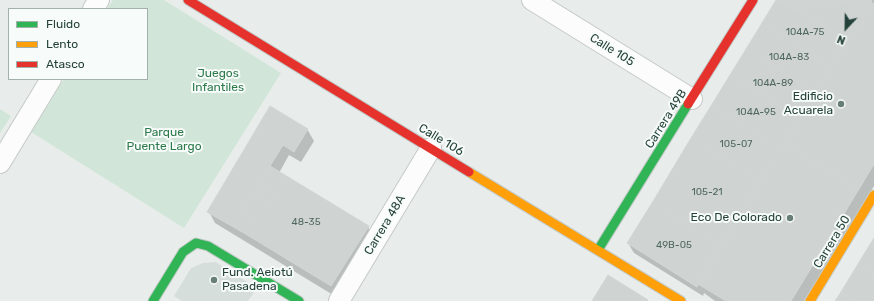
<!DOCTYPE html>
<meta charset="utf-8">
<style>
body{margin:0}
#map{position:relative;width:874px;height:301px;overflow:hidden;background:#e8edeb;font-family:Rubik,sans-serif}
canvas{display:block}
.legend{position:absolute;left:8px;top:8px;width:140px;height:72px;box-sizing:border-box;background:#f7fbf9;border:1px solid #a3b1ad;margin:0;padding:5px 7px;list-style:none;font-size:12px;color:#24423a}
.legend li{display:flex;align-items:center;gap:8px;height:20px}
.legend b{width:20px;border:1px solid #a3b1ad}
.north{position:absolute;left:826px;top:8px;width:40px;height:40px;-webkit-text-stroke:3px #f7fbf9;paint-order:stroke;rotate:202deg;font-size:11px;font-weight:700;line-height:16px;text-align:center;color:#24423a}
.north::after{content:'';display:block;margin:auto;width:14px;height:18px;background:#24423a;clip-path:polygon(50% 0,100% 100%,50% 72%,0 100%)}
</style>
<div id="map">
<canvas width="874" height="301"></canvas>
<ul class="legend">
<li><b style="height:5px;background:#30b455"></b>Fluido</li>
<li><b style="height:5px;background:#ff9f0a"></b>Lento</li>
<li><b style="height:5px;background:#e5322d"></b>Atasco</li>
</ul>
<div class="north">N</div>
</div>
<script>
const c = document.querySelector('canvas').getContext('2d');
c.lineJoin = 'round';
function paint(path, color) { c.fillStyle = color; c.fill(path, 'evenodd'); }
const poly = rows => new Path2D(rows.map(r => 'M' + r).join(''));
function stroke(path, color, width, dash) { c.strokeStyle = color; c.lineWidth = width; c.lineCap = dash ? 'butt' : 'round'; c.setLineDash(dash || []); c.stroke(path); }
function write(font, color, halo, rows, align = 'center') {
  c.font = font + ' Rubik,sans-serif'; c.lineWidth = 4; c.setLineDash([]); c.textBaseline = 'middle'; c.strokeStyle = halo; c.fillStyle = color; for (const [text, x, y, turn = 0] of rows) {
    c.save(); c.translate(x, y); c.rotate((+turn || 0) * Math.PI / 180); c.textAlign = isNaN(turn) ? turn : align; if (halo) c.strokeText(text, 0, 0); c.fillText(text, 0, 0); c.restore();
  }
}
paint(poly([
 [216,262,257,288,248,301,182,301,174,296,191,268,203,263]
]), '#d6dedb');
paint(poly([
 [113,0,164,0,281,73,184,228,31,132,64,79,147,79,147,9,107,9],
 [0,109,11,116,0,133]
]), '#d1e6d8');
paint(poly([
 [777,0,874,0,874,186,804,301,715,301,704,293,703,296,634,253,628,243],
 [270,108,307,129,314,141,301,162,289,155,279,173,368,227,375,239,338,298,215,223,209,212]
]), '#0003');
const building = poly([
 [776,0,781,0,847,40,831,66,762,23,776,0],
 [781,0,839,0,863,15,847,40,781,0],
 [839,0,872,0,863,15,839,0],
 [871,2,874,4,874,164,859,189,784,144,871,2],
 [762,23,831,66,816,92,746,49,762,23],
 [746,49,816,92,800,117,730,75,746,49],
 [730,75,800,117,781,149,711,106,730,75],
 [270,106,308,129,294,152,283,145,259,184,274,193,268,203,250,192,240,209,253,217,244,233,207,212,270,106],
 [711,106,781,149,761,181,691,138,711,106],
 [691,138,761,181,721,246,652,203,691,138],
 [784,144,859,189,791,301,726,301,698,284,784,144],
 [270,166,369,226,331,286,244,233,253,217,240,209,250,192,268,203,274,193,259,184,270,166],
 [652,203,721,246,697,287,627,243,652,203],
 [874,238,874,274,858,264,874,238],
 [858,264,874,274,874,301,855,301,841,292,858,264],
 [608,275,648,300,647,301,592,301,608,275],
 [841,292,855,301,835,301,841,292]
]);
paint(building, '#cfd4d2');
stroke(building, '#d1d6d4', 1);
const street = poly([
 [532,0,692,99],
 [93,9,99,0],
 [0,163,51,79],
 [339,301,431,148]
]);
const fast = poly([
 [598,250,688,104],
 [153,301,183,252,196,243,208,246,299,301]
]);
const slow = poly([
 [469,172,681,301],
 [810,301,874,195]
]);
const jam = poly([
 [188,0,469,172],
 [688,104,753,0]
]);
stroke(street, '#c5cac8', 22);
stroke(fast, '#c3cbc8', 11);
stroke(slow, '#c3cbc8', 11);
stroke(jam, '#c3cbc8', 11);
stroke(street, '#fcfcfc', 20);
stroke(fast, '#30b455', 9);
stroke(slow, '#ff9f0a', 9);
stroke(jam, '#e5322d', 9);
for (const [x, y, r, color] of [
 [841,104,4,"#697e78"],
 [790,218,4,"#697e78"],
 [214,280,4,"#697e78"]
]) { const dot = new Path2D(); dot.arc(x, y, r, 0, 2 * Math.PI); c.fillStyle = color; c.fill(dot); stroke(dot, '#f7fbf9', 1.5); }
write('10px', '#506761', null, [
 ["104A-75",805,32],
 ["104A-83",789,57],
 ["104A-89",773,83],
 ["104A-95",756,112],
 ["105-07",736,144],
 ["105-21",707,192],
 ["48-35",306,222],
 ["49B-05",674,245]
]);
write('12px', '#24423a', '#f7fbf9', [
 ["Calle 105",612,50,32],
 ["Carrera 49B",666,119,-58],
 ["Calle 106",441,140,31],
 ["Carrera 48A",385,225,-59],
 ["Carrera 50",832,242,-59]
]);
write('12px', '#2d7a4b', '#f7fbf9', [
 ["Juegos",218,74],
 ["Infantiles",218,88],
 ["Parque",164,133],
 ["Puente Largo",164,147]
]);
write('12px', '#24423a', '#f7fbf9', [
 ["Edificio",833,97],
 ["Acuarela",833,111],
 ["Eco De Colorado",782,218],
 ["Fund. Aeiotú",222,273,"left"],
 ["Pasadena",222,287,"left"]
], 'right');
</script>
